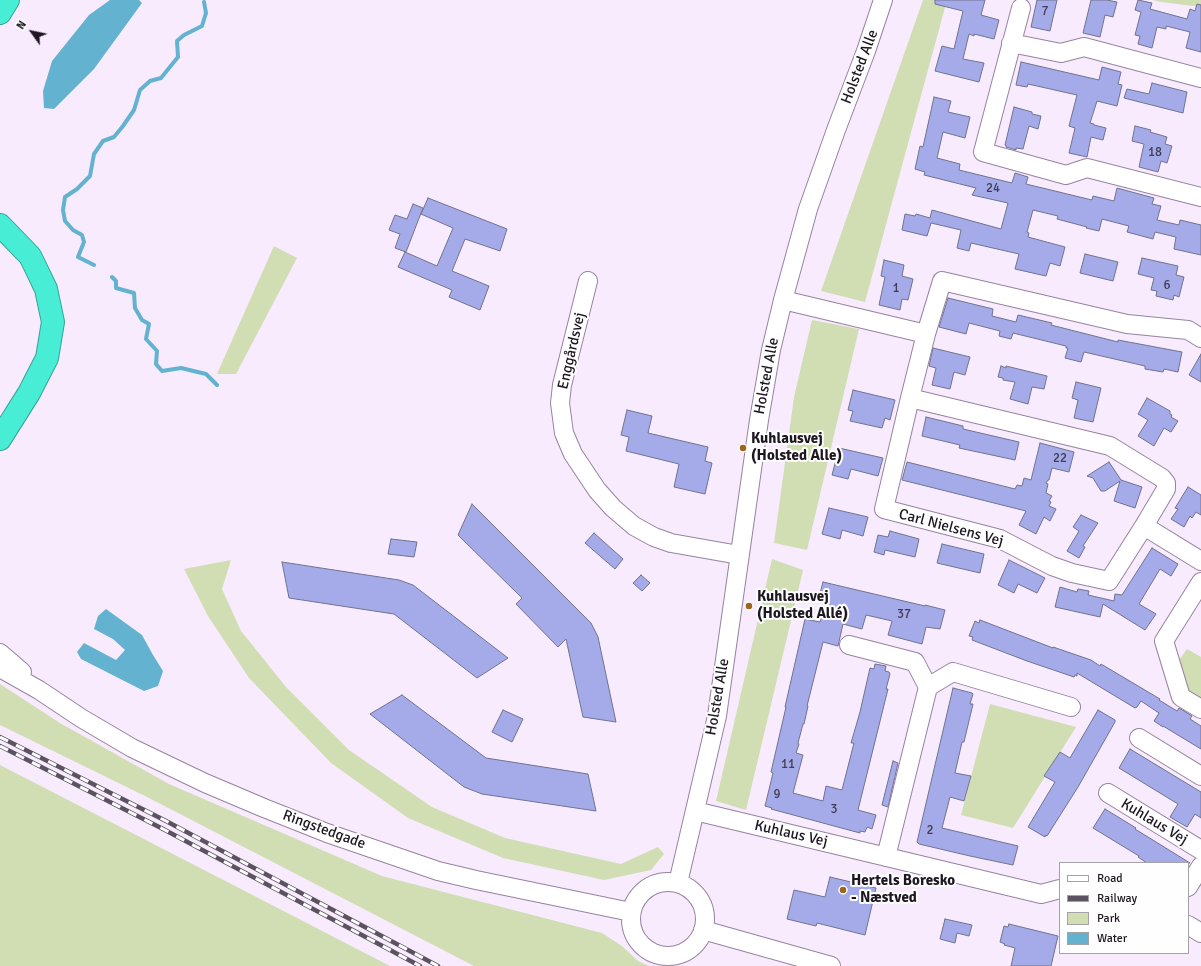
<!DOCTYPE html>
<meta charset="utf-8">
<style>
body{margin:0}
#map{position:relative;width:1201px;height:966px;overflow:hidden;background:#f8ebfe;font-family:Signika,sans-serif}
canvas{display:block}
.legend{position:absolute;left:1059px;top:862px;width:130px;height:92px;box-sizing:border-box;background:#fefefe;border:1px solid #a4a2a6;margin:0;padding:5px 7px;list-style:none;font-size:12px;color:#1e1721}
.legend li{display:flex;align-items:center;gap:8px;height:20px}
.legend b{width:20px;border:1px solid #a4a2a6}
.north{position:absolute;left:12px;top:12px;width:40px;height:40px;-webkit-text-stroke:3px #fefefe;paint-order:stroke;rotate:303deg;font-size:11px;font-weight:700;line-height:16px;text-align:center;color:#1e1721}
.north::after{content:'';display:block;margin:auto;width:14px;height:18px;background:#1e1721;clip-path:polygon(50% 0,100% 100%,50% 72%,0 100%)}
</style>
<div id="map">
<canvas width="1201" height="966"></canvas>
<ul class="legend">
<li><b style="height:5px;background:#fff"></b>Road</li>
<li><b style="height:5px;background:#5c5360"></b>Railway</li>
<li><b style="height:11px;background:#d1deb3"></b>Park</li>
<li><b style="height:11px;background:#63b2cf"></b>Water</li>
</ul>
<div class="north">N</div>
</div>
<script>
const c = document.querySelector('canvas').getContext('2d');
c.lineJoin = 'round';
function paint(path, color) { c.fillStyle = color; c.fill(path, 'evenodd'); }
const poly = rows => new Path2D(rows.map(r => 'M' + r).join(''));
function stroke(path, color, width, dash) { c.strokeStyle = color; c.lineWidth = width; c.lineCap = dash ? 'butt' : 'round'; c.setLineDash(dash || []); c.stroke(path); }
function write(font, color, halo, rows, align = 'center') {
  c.font = font + ' Signika,sans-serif'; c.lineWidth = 4; c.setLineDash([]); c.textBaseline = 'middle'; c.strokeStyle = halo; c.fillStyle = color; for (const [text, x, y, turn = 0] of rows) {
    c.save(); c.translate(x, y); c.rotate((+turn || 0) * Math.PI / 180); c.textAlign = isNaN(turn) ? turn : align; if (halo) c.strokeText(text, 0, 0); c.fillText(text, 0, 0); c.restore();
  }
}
paint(poly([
 [923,0,947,0,865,302,821,291],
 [1153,0,1201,0,1201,7,1161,2],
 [274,246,297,258,236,374,217,374],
 [812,320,859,329,807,550,774,543,794,397],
 [772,559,803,570,746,810,716,801],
 [231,560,222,589,241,631,286,687,349,750,432,807,505,838,621,864,658,847,664,854,651,870,604,880,503,858,408,818,331,763,249,678,208,616,184,569],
 [1187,649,1201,657,1201,701,1188,693,1177,663],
 [0,684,60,723,169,784,382,876,602,933,622,946,638,961,649,966,474,966,147,797,0,725],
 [990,704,1076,727,1013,828,961,815],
 [0,765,239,888,390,966,0,966]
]), '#d1deb3');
paint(poly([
 [110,0,139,0,142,3,94,69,54,109,44,108,43,91,52,61,89,15],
 [106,609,142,635,153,655,163,671,158,686,144,691,81,659,77,652,84,643,116,660,125,650,113,639,94,629,98,616]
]), '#63b2cf');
stroke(poly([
 [94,265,78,257,84,242,82,235,73,230,65,221,63,210,65,197,77,189,90,176,94,154,103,141,114,137,123,126,134,110,140,90,150,81,161,78,178,57,177,41,184,35,202,26,206,13,204,2],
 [112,277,116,281,116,288,134,293,135,308,142,320,149,324,146,339,157,351,156,364,162,371,181,368,206,374,217,385]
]), '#63b2cf', 4);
const building = poly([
 [935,0,985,0,981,15,999,20,994,39,974,34,974,36,969,34,963,59,984,63,979,82,935,71,942,46,954,49,963,11,935,4,935,0],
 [1037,0,1057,0,1050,31,1031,27,1037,0],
 [1091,0,1107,0,1117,2,1113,17,1105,15,1100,37,1083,33,1091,0],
 [1138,0,1152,3,1150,9,1187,19,1190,9,1195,11,1197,4,1201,5,1201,52,1186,48,1190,32,1166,26,1166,29,1157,27,1152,48,1138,44,1140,36,1135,35,1141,12,1135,10,1138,0],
 [1021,62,1099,80,1102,67,1121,72,1118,84,1122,85,1117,106,1097,101,1090,123,1094,124,1094,125,1106,128,1103,140,1091,137,1087,157,1069,153,1075,128,1069,126,1077,95,1028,84,1027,87,1016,85,1021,62],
 [1152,83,1187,92,1183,113,1124,98,1127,89,1149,94,1152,83],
 [934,97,951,101,948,112,970,117,965,138,943,132,937,158,960,164,959,170,1012,183,1015,173,1028,177,1026,184,1092,200,1093,196,1114,201,1117,188,1154,198,1152,204,1161,206,1157,220,1179,225,1180,220,1201,225,1201,255,1174,249,1176,237,1155,232,1153,239,1127,232,1129,226,1102,219,1099,231,1086,228,1087,227,1057,219,1058,216,1033,210,1027,232,1029,233,1028,237,1065,247,1060,266,1050,263,1046,276,1015,269,1019,254,971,243,969,251,957,248,961,230,931,223,927,236,902,230,905,214,915,216,916,214,930,218,932,210,1001,229,1008,203,972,195,976,188,924,175,925,172,915,169,920,146,923,147,934,97],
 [1014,107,1032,112,1032,114,1041,116,1038,129,1029,126,1023,149,1016,148,1016,150,1006,147,1006,145,1005,145,1014,107],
 [1135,126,1151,130,1150,132,1167,137,1165,144,1172,146,1167,163,1161,161,1158,172,1139,167,1144,144,1132,141,1135,126],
 [428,198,507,229,500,251,465,239,452,271,489,286,480,310,449,297,452,290,398,267,405,252,437,266,453,228,421,214,428,198],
 [413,204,423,208,406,252,395,248,400,234,389,230,395,215,407,219,413,204],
 [1085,254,1118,262,1113,281,1080,273,1085,254],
 [1142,258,1178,266,1176,275,1184,277,1179,297,1174,295,1173,300,1156,296,1157,291,1151,290,1154,278,1138,274,1142,258],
 [884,260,904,265,902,276,913,279,908,300,902,299,900,310,879,305,885,277,881,276,884,260],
 [948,298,993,309,992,316,1016,322,1018,315,1052,323,1051,325,1118,342,1118,340,1182,352,1178,372,1164,369,1163,372,1145,369,1145,366,1084,352,1081,362,1065,358,1068,348,1066,348,1066,346,1013,333,1011,339,999,336,1000,331,969,323,966,334,939,327,948,298],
 [933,348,970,357,965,375,954,372,950,389,932,385,936,368,929,366,933,348],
 [1201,354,1201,382,1189,375,1201,354],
 [1001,366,1006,368,1006,366,1047,376,1044,389,1032,387,1028,404,1010,399,1015,382,1003,380,1003,378,998,377,1001,366],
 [1076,382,1101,388,1093,422,1074,418,1078,400,1072,398,1076,382],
 [853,390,895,400,890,420,885,418,882,428,850,421,853,411,848,410,853,390],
 [1147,398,1170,411,1170,414,1172,415,1171,417,1178,421,1171,432,1164,428,1154,446,1138,436,1148,420,1138,414,1147,398],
 [627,410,652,416,648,433,708,447,705,461,712,463,705,494,674,487,679,464,626,451,629,437,621,435,627,410],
 [926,417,963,426,963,429,1019,442,1015,460,959,448,960,445,922,436,926,417],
 [1040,443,1074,452,1069,472,1052,468,1049,480,1048,480,1046,483,1048,484,1046,493,1052,496,1049,501,1051,502,1049,506,1056,509,1050,521,1044,517,1036,534,1019,525,1026,511,902,480,907,462,1015,489,1017,485,1022,486,1024,478,1031,480,1040,443],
 [839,448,883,458,878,476,851,469,848,479,832,475,839,448],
 [1109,462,1121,480,1142,487,1135,508,1114,501,1120,481,1105,491,1101,491,1093,478,1087,476,1109,462],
 [1188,487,1201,495,1201,515,1196,512,1192,518,1190,516,1184,527,1171,519,1178,509,1175,508,1188,487],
 [472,504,591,623,598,637,616,722,583,717,566,639,558,647,516,604,522,598,458,535,472,504],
 [829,508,868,517,863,536,842,530,840,539,822,534,829,508],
 [1081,515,1098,523,1083,546,1085,547,1079,558,1067,551,1079,531,1073,527,1081,515],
 [890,531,919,539,915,557,885,550,884,555,874,552,878,535,888,537,890,531],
 [594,533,623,559,615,569,585,543,594,533],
 [391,539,417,542,414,557,388,554,391,539],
 [942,544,984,554,980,573,937,563,942,544],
 [1152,548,1178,564,1171,576,1160,569,1139,604,1156,614,1145,630,1103,604,1100,617,1055,607,1060,587,1077,592,1078,589,1089,591,1088,595,1114,601,1115,594,1122,595,1152,548],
 [1009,560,1045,578,1037,593,1018,584,1014,593,998,585,1009,560],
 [282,562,399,580,413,585,508,658,477,678,394,614,289,598,282,562],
 [641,575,650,583,642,591,633,583,641,575],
 [823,582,925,606,925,605,945,610,940,629,926,627,922,644,888,635,892,621,866,615,862,629,843,624,838,646,823,642,807,706,808,706,804,724,803,724,798,743,799,744,796,753,803,755,793,793,823,801,826,786,842,790,854,743,851,743,860,712,870,668,874,669,875,664,886,666,885,671,889,672,890,674,886,689,888,689,858,810,876,815,872,829,867,827,865,832,860,831,860,833,771,809,772,808,765,806,773,773,771,772,786,707,785,707,805,619,820,622,825,602,818,601,823,582],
 [980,620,1053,648,1053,647,1091,660,1100,666,1101,664,1160,699,1159,700,1177,711,1179,708,1192,716,1190,719,1201,726,1201,749,1163,726,1163,727,1154,721,1159,713,1141,701,1137,707,1135,708,1077,673,1077,676,1075,675,1074,677,1027,661,972,640,973,637,969,636,975,621,979,623,980,620],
 [953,688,972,693,973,694,970,704,973,704,964,742,962,742,955,773,971,776,964,801,950,797,942,828,1018,846,1013,865,970,856,919,844,917,842,953,688],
 [402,695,486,758,588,774,596,811,482,794,464,787,370,714,402,695],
 [503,710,523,719,512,742,492,732,503,710],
 [1098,710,1115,720,1115,722,1078,787,1047,836,1046,835,1045,837,1028,827,1055,782,1044,776,1060,752,1070,758,1098,710],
 [1130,749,1201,792,1201,818,1195,814,1187,827,1170,817,1178,804,1119,768,1130,749],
 [893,761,898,763,888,807,882,805,893,761],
 [1105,809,1136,828,1135,829,1190,863,1147,863,1138,857,1139,856,1093,828,1105,809],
 [830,877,876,888,865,935,817,923,816,926,787,919,794,890,825,897,830,877],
 [945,919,972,925,969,936,957,933,955,943,940,939,945,919],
 [1009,924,1058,936,1051,966,1011,966,1015,948,1004,945,1005,944,1000,942,1004,926,1008,927,1009,924]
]);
paint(building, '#a5abe8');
stroke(building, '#6f7290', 1);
const minor = poly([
 [1021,8,983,152,1066,175,1087,168,1201,197],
 [1011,43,1061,53,1084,47,1201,78],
 [588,281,562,385,560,403,564,433,573,454,597,490,613,508,634,526,654,537,671,543,739,555],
 [783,300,926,334],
 [910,398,1110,446,1162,478,1166,483,1166,489,1144,526,1109,581,1072,573,1052,566,1000,539,884,509,910,398,926,334,942,281,1127,324,1188,330,1201,338],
 [1144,526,1201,561],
 [1201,582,1164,641,1181,697,1201,709],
 [849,645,915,662,928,687],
 [0,653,22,672],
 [0,668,39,690,81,718,132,748,205,783,264,808,327,833,438,871,476,880,631,912],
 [1139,738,1201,776],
 [1108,793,1201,850],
 [695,811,1041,894,1060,889],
 [886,857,928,687,953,672,1071,707],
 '631 919a37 37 0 1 1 74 0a37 37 0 1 1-74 0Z',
 [678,883,717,716,759,420,771,350,783,300,808,209,836,130,866,51,883,0],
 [1188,887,1201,866],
 [1188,925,1201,933],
 [703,930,831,966]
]);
const highway = poly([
 [0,13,8,0],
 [0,225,30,256,34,264,46,289,53,322,47,358,29,393,0,439]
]);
stroke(minor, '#97839f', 20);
stroke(highway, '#39a296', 24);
stroke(minor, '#fff', 18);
stroke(highway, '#47edd5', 22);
const rail = poly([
 [0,737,166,821,438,966],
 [0,746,163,829,420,966]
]);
stroke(rail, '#5c5360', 4.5);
stroke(rail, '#fefefe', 3, [9]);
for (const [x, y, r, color] of [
 [743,448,4,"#9a671c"],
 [749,606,4,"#9a671c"],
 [843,890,4,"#9a671c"]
]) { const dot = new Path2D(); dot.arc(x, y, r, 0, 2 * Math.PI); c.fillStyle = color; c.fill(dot); stroke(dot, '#fefefe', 1.5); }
write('13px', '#403c53', null, [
 ["7",1045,12],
 ["18",1155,153],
 ["24",993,189],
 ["6",1167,286],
 ["1",896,289],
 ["22",1060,459],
 ["37",904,615],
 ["11",788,765],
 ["9",777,795],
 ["3",834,810],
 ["2",930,831]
]);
write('15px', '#1e1721', '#fefefe', [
 ["Holsted Alle",860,67,-69],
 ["Enggårdsvej",572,351,-77],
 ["Holsted Alle",767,376,-79],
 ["Carl Nielsens Vej",951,528,15],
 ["Holsted Alle",718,697,-80],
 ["Kuhlaus Vej",1154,822,31],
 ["Ringstedgade",324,830,20],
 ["Kuhlaus Vej",791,834,13]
]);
write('bold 15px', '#1e1721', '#fefefe', [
 ["Kuhlausvej",751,439],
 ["(Holsted Alle)",751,456],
 ["Kuhlausvej",757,597],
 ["(Holsted Allé)",757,614],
 ["Hertels Boresko",851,881],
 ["- Næstved",851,898]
], 'left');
</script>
